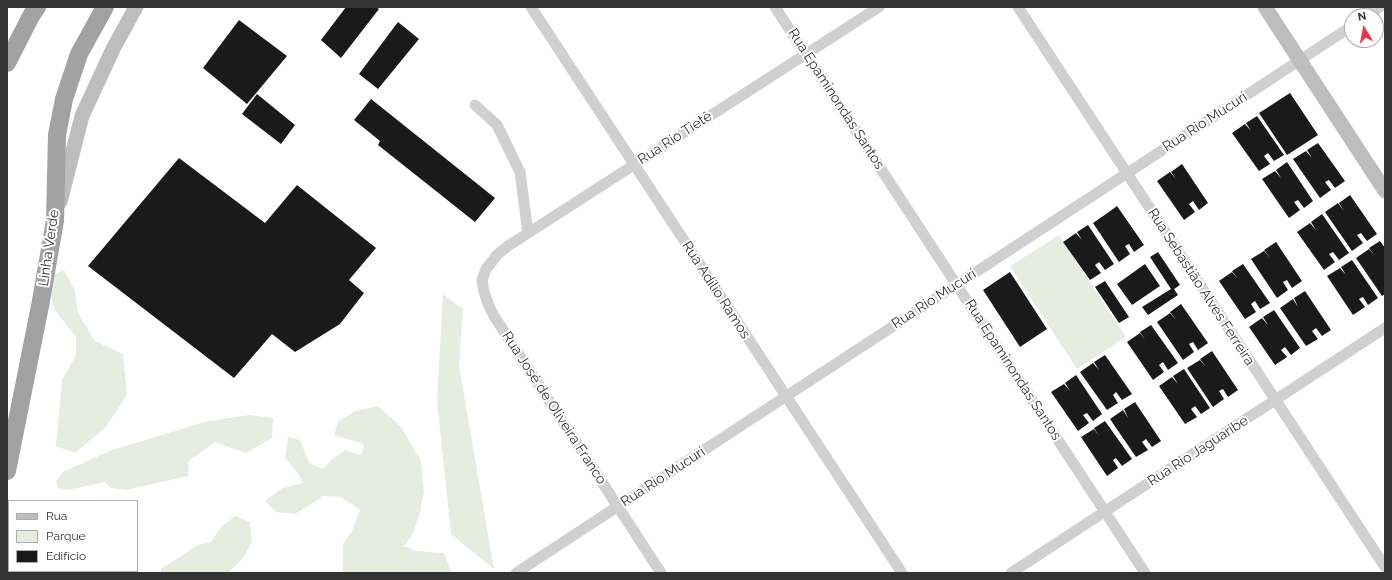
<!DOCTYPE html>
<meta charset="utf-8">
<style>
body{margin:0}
#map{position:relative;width:1392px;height:580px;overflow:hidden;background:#fff;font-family:Raleway,sans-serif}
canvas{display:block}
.frame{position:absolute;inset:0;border:8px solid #333;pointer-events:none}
.legend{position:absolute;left:8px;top:500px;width:130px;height:72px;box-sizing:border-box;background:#fff;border:1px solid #adadad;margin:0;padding:5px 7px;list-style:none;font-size:12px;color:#333}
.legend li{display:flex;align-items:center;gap:8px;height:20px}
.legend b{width:20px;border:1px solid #adadad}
.north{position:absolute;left:1344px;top:8px;width:40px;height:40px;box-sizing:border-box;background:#fff;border:1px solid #adadad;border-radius:50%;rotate:350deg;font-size:11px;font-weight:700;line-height:16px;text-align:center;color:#333}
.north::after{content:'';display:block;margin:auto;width:14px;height:18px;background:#e63946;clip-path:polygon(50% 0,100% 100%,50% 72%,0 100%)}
</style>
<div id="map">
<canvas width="1392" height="580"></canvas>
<div class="frame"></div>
<ul class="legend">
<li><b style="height:5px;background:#bdbdbd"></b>Rua</li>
<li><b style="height:11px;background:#e6ecdf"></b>Parque</li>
<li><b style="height:11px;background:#1a1a1a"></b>Edifício</li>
</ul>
<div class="north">N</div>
</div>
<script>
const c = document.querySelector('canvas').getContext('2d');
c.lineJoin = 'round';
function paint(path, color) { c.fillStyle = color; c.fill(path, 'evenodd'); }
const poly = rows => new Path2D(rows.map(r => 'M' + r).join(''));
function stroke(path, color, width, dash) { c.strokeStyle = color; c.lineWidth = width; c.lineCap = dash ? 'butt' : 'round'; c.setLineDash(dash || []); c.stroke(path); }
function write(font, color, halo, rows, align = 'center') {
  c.font = font + ' Raleway,sans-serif'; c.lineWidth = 4; c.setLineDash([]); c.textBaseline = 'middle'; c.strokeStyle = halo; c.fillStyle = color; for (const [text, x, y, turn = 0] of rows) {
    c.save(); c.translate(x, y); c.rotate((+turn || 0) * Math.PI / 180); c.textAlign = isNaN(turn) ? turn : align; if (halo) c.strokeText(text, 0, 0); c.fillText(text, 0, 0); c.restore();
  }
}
paint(poly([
 [1059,235,1126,337,1077,369,1010,266],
 [64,270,75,291,78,313,95,341,123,354,127,395,106,427,75,453,56,446,62,380,76,355,76,337,54,309,47,278],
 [443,294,463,309,459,366,494,569,451,534,437,401],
 [378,406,401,427,421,461,424,492,419,516,413,533,404,546,416,551,444,553,452,573,343,573,343,544,352,531,360,510,341,497,323,496,295,514,276,512,265,501,282,488,303,483,298,473,285,458,288,437,300,440,309,463,323,469,332,459,345,450,361,455,364,444,334,435,338,421,356,411],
 [250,415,273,418,272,438,246,453,215,442,189,461,188,476,126,490,111,488,105,482,68,490,58,488,56,481,63,472,112,450,208,421],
 [235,516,250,522,252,541,244,557,228,573,161,573,161,569,198,545,211,542,220,528]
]), '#e6ecdf');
paint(poly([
 [346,7,376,7,379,9,341,58,321,40],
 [239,20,287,56,247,104,203,68],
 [398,22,419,39,378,89,359,74],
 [1290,93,1318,135,1287,155,1259,113],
 [257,94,295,125,281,144,242,114],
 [371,99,495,198,475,222,378,145,380,141,354,120],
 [1257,116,1284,155,1274,161,1268,153,1264,156,1270,164,1259,171,1232,133,1245,124,1251,131,1246,123],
 [1318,143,1345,181,1335,188,1329,180,1325,182,1331,190,1320,198,1293,159,1306,151,1312,158,1307,150],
 [179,158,265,223,297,185,376,248,349,280,364,293,340,324,295,352,272,334,234,378,88,266],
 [1287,162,1313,201,1304,208,1298,200,1294,202,1300,210,1289,218,1262,179,1275,171,1281,178,1276,170],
 [1182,164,1208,203,1199,210,1193,201,1189,204,1195,212,1184,220,1157,181,1170,172,1176,179,1171,172],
 [1350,195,1377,234,1367,241,1361,233,1357,235,1363,243,1352,251,1325,212,1338,203,1344,211,1339,203],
 [1117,206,1144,245,1134,252,1129,244,1125,246,1130,254,1119,262,1093,223,1106,214,1112,222,1106,214],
 [1322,214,1349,253,1339,260,1333,252,1329,254,1335,262,1324,270,1297,232,1310,223,1316,230,1311,222],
 [1088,225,1114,264,1105,270,1099,262,1095,265,1101,273,1090,280,1063,242,1076,233,1082,240,1077,232],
 [1380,241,1385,248,1385,294,1382,296,1356,258,1369,249,1375,256,1369,248],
 [1276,242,1302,281,1292,288,1287,280,1283,282,1288,290,1277,298,1251,259,1264,251,1270,258,1264,250],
 [1158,252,1180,285,1174,289,1178,295,1148,315,1142,307,1171,289,1150,257],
 [1352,260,1378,298,1368,305,1363,297,1359,299,1365,307,1353,315,1327,276,1340,268,1346,275,1341,267],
 [1145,264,1160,286,1132,305,1117,284],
 [1243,264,1270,303,1260,309,1255,301,1251,304,1256,312,1245,319,1219,281,1232,272,1238,279,1232,271],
 [1010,272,1047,329,1020,347,983,290],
 [1105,281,1129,317,1119,323,1095,287],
 [1305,291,1331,330,1322,336,1316,328,1312,331,1318,339,1306,346,1280,308,1293,299,1298,307,1294,298],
 [1181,304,1208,343,1198,350,1193,342,1189,344,1194,352,1183,360,1157,322,1170,313,1176,320,1170,312],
 [1274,310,1300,348,1291,355,1285,347,1281,350,1287,357,1275,365,1249,327,1262,318,1268,325,1263,317],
 [1151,325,1178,363,1168,370,1163,362,1159,365,1164,372,1153,380,1127,342,1140,333,1145,340,1140,332],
 [1212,351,1238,390,1228,397,1223,389,1219,391,1224,399,1213,407,1187,368,1200,360,1206,367,1200,359],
 [1105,355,1132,394,1122,400,1116,392,1113,395,1118,403,1107,410,1080,372,1093,363,1099,370,1094,362],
 [1184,369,1210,408,1201,414,1195,406,1191,409,1197,417,1185,424,1159,386,1172,377,1178,384,1173,376],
 [1076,375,1102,414,1093,421,1087,413,1083,415,1089,423,1078,431,1051,392,1064,384,1070,391,1065,383],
 [1135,402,1161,441,1152,447,1146,439,1142,442,1148,450,1136,457,1110,419,1123,410,1128,418,1124,409],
 [1105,421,1132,459,1122,466,1116,458,1113,460,1118,468,1107,476,1081,437,1094,429,1099,436,1094,428]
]), '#1a1a1a');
stroke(poly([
 [531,7,902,573],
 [775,7,1145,573],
 [1018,7,1385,567],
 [1367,16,1380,7],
 [475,105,497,125,520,172,528,233],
 [516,573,1352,26],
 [661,573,494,316,489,306,484,292,482,280,486,269,498,254,508,246,879,7],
 [1011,573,1385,328]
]), '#d0d0d0', 11);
stroke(poly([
 [1265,7,1385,191],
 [60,202,82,116,113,49,136,7]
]), '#bdbdbd', 15);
stroke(poly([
 [7,63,31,16,37,7],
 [7,471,40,306,55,221,57,135,64,99,79,54,105,7]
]), '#a2a2a2', 18);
write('14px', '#333', '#fff', [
 ["Rua Epaminondas Santos",836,99,57],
 ["Rua Rio Mucuri",1205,122,-33],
 ["Rua Rio Tietê",675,138,-33],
 ["Linha Verde",49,248,-82],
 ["Rua Sebastião Alves Ferreira",1201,287,57],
 ["Rua Adílio Ramos",716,290,57],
 ["Rua Rio Mucuri",934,299,-33],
 ["Rua Epaminondas Santos",1013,370,57],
 ["Rua José de Oliveira Franco",554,408,57],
 ["Rua Rio Jaguaribe",1198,451,-33],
 ["Rua Rio Mucuri",663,477,-33]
]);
</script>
